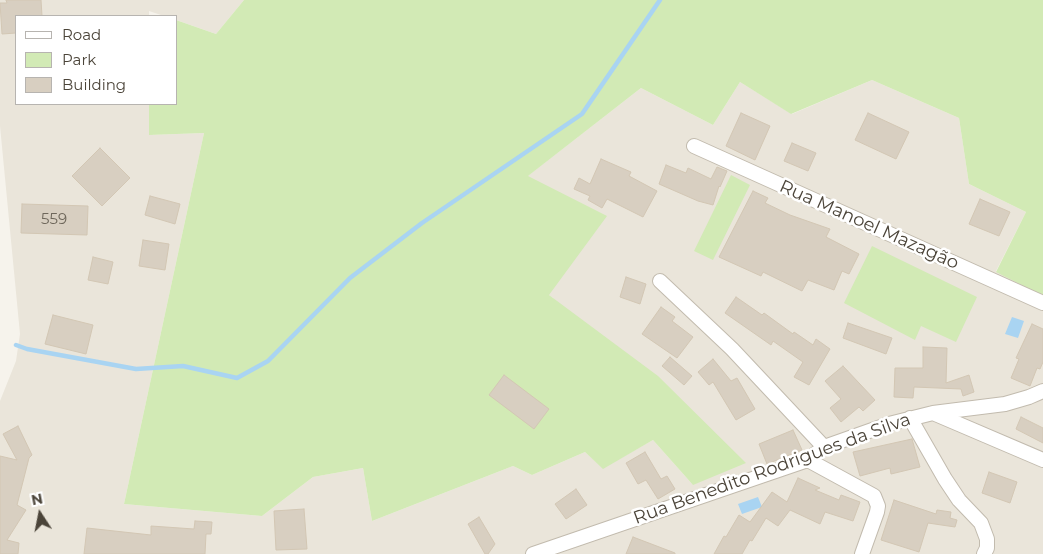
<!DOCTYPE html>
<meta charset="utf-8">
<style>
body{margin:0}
#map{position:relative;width:1043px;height:554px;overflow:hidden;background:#f6f3ec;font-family:Montserrat,sans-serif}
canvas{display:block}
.legend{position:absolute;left:15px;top:15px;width:162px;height:90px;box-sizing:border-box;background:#fff;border:1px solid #b7b4b0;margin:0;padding:6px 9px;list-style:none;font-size:15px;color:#4b4439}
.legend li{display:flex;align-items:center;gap:10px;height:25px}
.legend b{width:25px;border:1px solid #b7b4b0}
.north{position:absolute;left:15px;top:489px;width:50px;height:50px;-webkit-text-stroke:4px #fff;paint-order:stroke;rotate:349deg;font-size:14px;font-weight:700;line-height:20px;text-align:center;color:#4b4439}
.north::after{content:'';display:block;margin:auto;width:18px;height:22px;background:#4b4439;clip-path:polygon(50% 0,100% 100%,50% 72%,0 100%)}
</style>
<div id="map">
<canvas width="1043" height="554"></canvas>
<ul class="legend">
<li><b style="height:6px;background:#fff"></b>Road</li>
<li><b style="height:14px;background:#d2eab5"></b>Park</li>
<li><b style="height:14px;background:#d8cfc1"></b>Building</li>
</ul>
<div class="north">N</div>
</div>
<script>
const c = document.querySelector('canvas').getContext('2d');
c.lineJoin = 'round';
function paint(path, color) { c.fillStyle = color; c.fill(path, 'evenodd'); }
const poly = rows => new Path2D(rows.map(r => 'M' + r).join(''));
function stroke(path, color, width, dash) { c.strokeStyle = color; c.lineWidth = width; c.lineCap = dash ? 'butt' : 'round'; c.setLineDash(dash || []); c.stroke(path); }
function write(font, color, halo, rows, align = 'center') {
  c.font = font + ' Montserrat,sans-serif'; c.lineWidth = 5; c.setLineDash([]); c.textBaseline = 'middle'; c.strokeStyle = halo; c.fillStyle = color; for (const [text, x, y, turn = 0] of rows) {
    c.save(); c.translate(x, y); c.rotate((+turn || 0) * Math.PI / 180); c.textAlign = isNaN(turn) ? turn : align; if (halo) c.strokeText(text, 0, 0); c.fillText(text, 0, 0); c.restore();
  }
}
paint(poly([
 [0,0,244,0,216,34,176,20,176,16,164,16,149,11,149,16,16,16,16,104,149,104,149,135,204,133,124,504,262,516,313,477,363,468,372,521,513,466,532,475,585,452,603,468,653,440,693,485,553,298,458,230,641,88,713,125,740,82,792,114,872,80,959,118,969,184,1026,212,996,271,1043,296,1043,554,0,554,0,401,16,361,20,334,0,126]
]), '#eae5da');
paint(poly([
 [244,0,1043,0,1043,296,996,272,1026,212,969,184,959,118,872,80,791,114,740,82,713,125,641,88,528,176,607,216,549,295,658,376,746,463,693,485,653,440,603,469,585,452,532,475,513,466,372,521,363,468,313,477,262,516,124,504,204,133,149,135,149,104,176,104,176,20,216,34],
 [731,175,750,185,713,260,694,251],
 [872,246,977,297,956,342,921,326,915,340,844,303]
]), '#d2eab5');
paint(poly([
 [1012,317,1024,321,1018,338,1005,334],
 [758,497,762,507,742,514,738,504]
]), '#a9d4f2');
stroke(poly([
 [16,345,27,349,136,369,183,366,237,378,268,361,350,278,422,223,582,114,660,0]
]), '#a9d4f2', 4.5);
const building = poly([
 [6,0,41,0,42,16,16,16,16,33,2,34,0,3,7,3,6,0],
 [741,113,770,126,755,160,726,146,741,113],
 [868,113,909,132,896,159,855,140,868,113],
 [792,143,816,153,808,171,784,161,792,143],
 [100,148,130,178,102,206,72,176,100,148],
 [601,159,631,172,629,176,657,191,643,217,607,199,602,208,588,200,590,196,574,189,579,178,590,184,601,159],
 [666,165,686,173,688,168,711,179,717,167,727,171,720,187,719,186,713,205,698,201,659,184,666,165],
 [753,191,768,198,765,203,790,215,830,229,826,237,859,254,849,274,842,271,834,290,808,280,802,291,763,272,761,276,719,257,753,191],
 [150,196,180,204,175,224,145,215,150,196],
 [980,199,1010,212,999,236,969,224,980,199],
 [22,204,88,206,87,235,21,233,22,204],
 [143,240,169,244,165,270,139,266,143,240],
 [93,257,113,262,108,284,88,280,93,257],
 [626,277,646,284,640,304,620,297,626,277],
 [736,297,762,315,764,313,793,334,794,332,813,345,816,339,830,349,809,385,794,377,803,362,773,341,771,345,725,313,736,297],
 [661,307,675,317,672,321,693,337,677,358,642,334,661,307],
 [53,315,93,325,86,354,45,344,53,315],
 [848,323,892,338,886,354,843,338,848,323],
 [1032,324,1043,329,1043,362,1040,369,1037,368,1030,386,1011,378,1019,359,1016,358,1032,324],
 [923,347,947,348,946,383,969,375,974,392,963,396,961,389,914,387,913,398,894,397,895,368,923,368,923,347],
 [670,357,692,376,684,385,662,366,670,357],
 [713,359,731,381,737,378,755,409,736,420,713,382,709,385,698,372,713,359],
 [843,366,875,400,863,411,859,407,841,422,830,408,841,399,825,381,843,366],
 [504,375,549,409,534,429,489,395,504,375],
 [1021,417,1043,428,1043,443,1016,429,1021,417],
 [18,426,32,455,29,458,17,505,26,510,7,540,19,543,18,554,0,554,0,456,17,460,3,434,18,426],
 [793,430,802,450,767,464,759,444,793,430],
 [912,439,920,467,891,474,890,468,860,476,853,452,912,439],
 [645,452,661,479,667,476,675,489,658,499,646,480,638,484,626,463,645,452],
 [989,472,1017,482,1010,503,982,493,989,472],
 [798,478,820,488,815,490,839,500,841,495,860,502,853,521,825,512,820,524,790,510,778,526,766,518,752,541,750,540,742,554,714,554,724,536,726,537,739,515,750,522,772,492,787,502,798,478],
 [576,489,587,505,566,519,555,504,576,489],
 [894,500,936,514,937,510,951,512,950,518,957,520,955,527,928,523,919,552,881,540,894,500],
 [304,509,307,549,276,550,274,511,304,509],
 [479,517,495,544,488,554,485,554,468,524,479,517],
 [195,521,212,522,211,534,206,534,205,554,84,554,87,528,151,535,151,526,194,529,195,521],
 [633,537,675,553,675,554,626,554,633,537]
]);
paint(building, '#d8cfc1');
stroke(building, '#d3c7b4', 1);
const street = poly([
 [694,146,1043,303],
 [660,281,732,349,824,447],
 [933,413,1043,460],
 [910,418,945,479,959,500,981,523,987,539,987,548,984,554],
 [808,460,874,496,878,506,877,512,862,554],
 [533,554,808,460,824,447,889,424,933,413,1005,404,1029,397,1043,391]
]);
stroke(street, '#c2bbae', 16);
stroke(street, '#fff', 14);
write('15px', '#6e675b', null, [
 ["559",54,220]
]);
write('18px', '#4b4439', '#fff', [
 ["Rua Manoel Mazagão",869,225,24],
 ["Rua Benedito Rodrigues da Silva",772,469,-20]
]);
</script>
